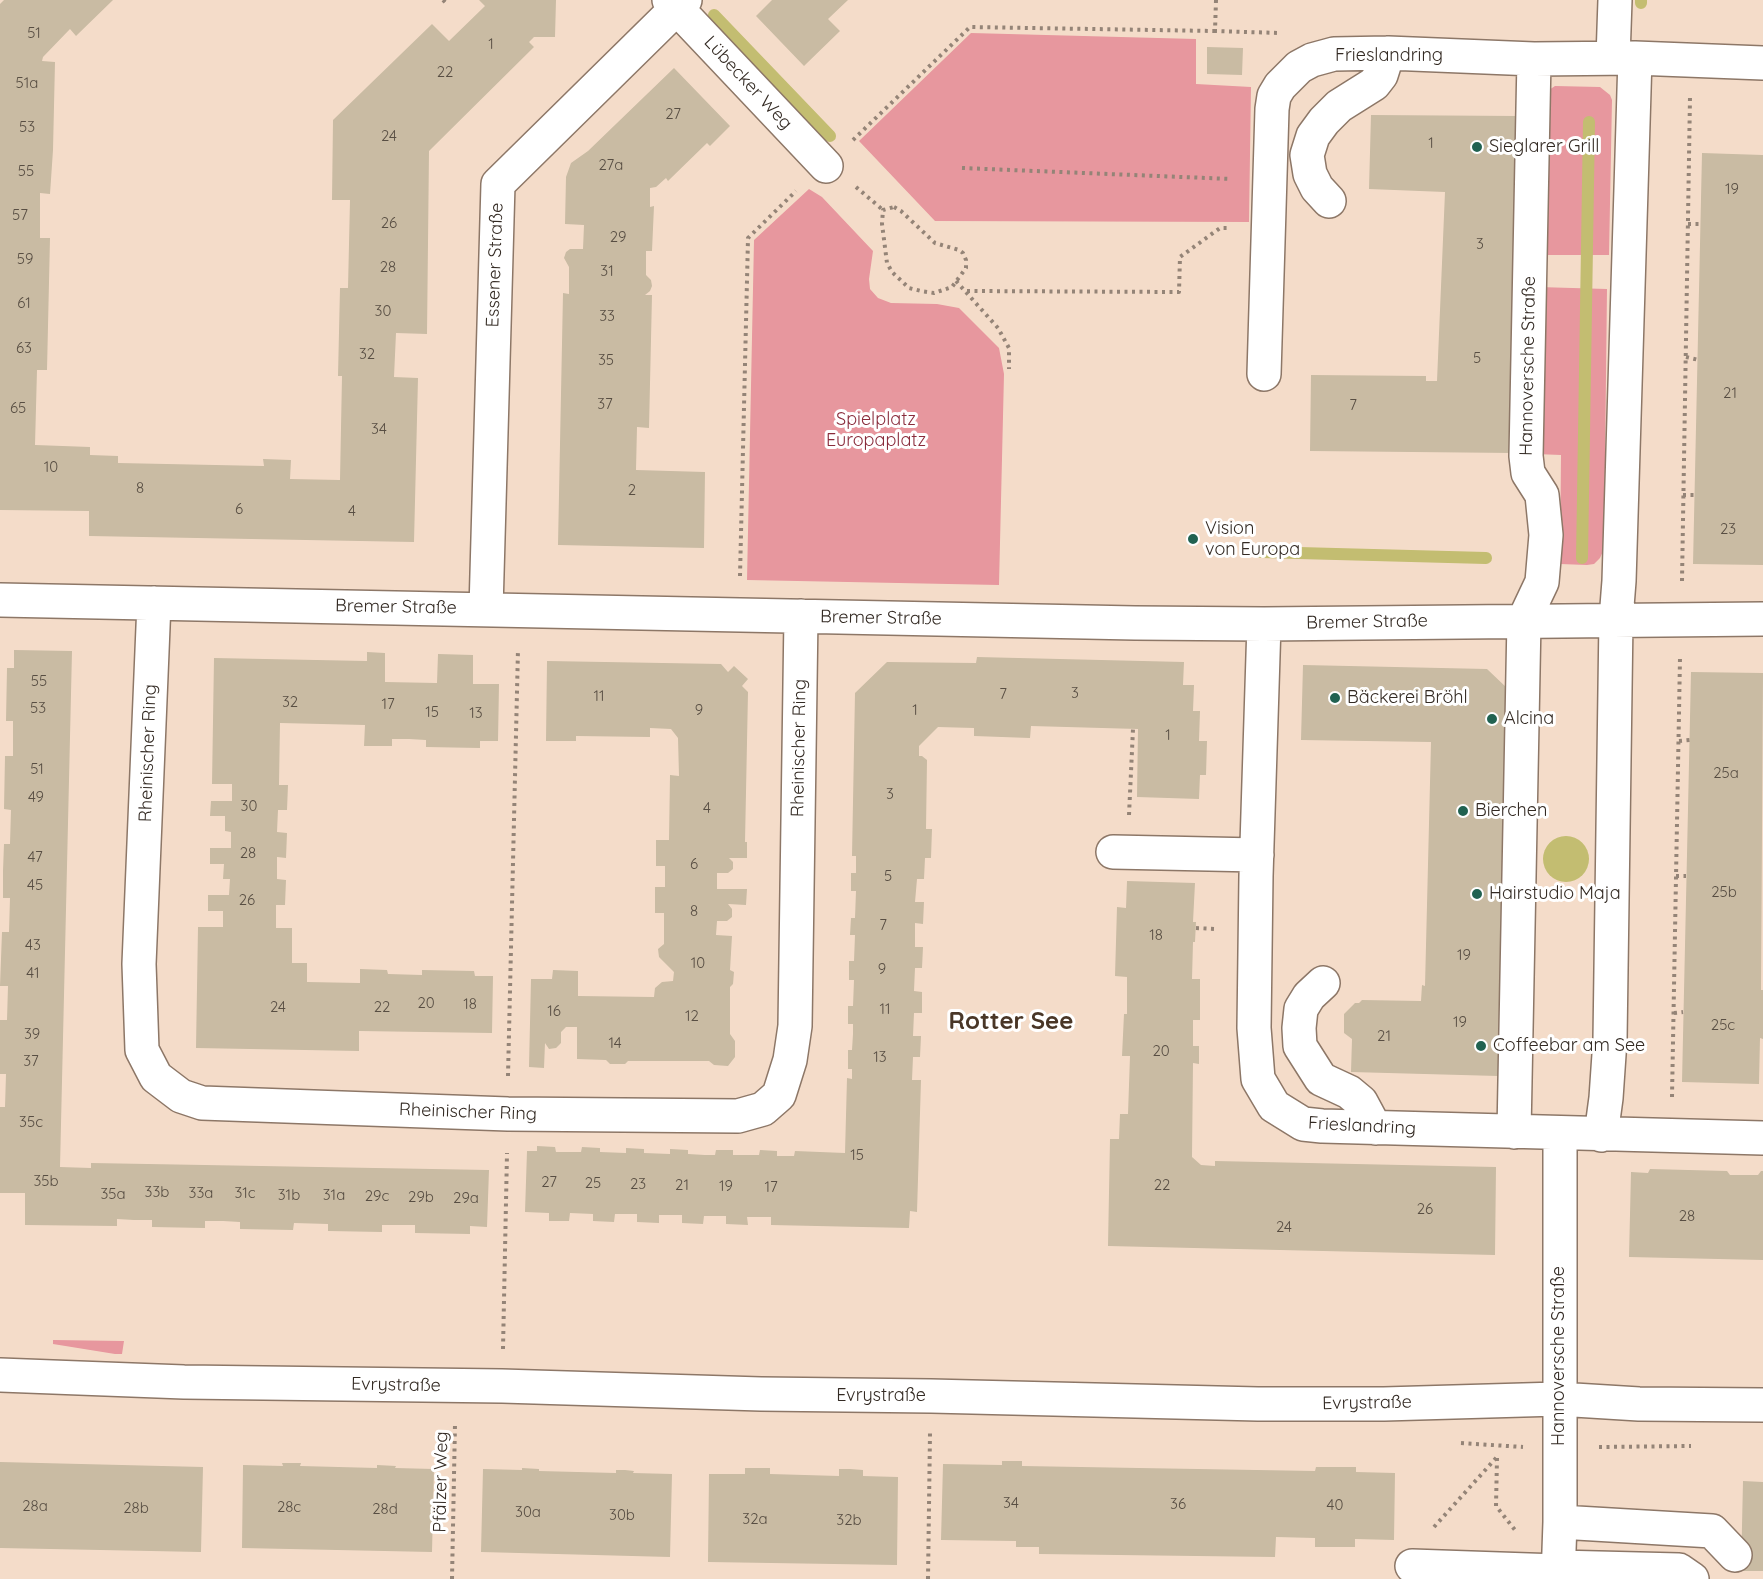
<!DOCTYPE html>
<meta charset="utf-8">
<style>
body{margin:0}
canvas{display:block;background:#f4dcc9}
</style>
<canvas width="1763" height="1579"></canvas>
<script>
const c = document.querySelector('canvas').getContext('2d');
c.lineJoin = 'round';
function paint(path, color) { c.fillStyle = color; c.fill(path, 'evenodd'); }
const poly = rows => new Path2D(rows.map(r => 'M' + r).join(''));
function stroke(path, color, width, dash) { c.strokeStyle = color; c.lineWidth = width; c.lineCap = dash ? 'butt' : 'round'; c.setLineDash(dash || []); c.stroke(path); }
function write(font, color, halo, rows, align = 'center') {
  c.font = font + ' Quicksand,sans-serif'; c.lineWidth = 6; c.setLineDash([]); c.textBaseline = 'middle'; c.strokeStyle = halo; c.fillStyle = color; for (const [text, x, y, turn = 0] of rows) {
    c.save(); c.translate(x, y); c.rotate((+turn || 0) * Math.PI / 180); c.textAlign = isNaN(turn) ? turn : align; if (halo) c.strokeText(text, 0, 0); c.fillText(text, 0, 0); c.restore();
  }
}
paint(poly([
 [971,33,1196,39,1196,84,1251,87,1249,222,935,221,859,141],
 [1555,86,1600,87,1610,95,1612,100,1609,255,1539,255,1546,92],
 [809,189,822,197,873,251,869,279,870,289,878,298,891,303,937,304,959,308,999,348,1004,374,999,585,747,580,754,240],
 [1538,287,1607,289,1604,549,1600,558,1594,564,1587,565,1560,564,1561,455,1535,454],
 [53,1340,124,1341,122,1354,115,1354,53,1344]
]), '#e7979e');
paint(poly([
 '1543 859a23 23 0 1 1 46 0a23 23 0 1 1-46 0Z'
]), '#c3bd71');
stroke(poly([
 [1641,3,1641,0],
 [714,15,830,136],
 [1261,552,1486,558],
 [1582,558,1589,122]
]), '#c3bd71', 12);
paint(poly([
 [4,0,113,0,76,36,70,29,43,57,42,61,55,62,53,150,50,194,40,193,40,238,50,238,47,370,37,370,35,445,90,447,90,455,118,456,118,463,264,466,263,459,291,460,290,479,340,480,342,376,338,376,340,288,348,288,350,200,332,200,333,120,432,24,449,41,485,6,479,0,556,0,555,37,534,37,529,42,534,47,429,151,427,334,396,333,394,377,418,378,414,542,89,536,89,511,0,510,0,4],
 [772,0,848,0,828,19,840,31,804,66,756,16],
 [1207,47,1243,48,1242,75,1207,74],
 [674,68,730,126,710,146,707,143,668,181,666,178,656,187,650,188,650,207,654,206,652,251,646,251,646,275,651,280,652,286,650,291,645,295,652,295,649,428,637,427,636,470,705,472,704,548,558,545,563,293,569,294,569,267,564,258,566,252,570,249,583,249,584,225,565,224,566,177,571,163,588,151],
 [1371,115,1518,116,1514,453,1310,451,1311,375,1426,376,1426,381,1437,381,1445,192,1369,189],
 [1702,153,1763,155,1763,565,1693,564],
 [14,650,72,651,60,1167,91,1168,91,1163,489,1170,487,1227,470,1226,470,1234,415,1233,415,1225,382,1225,382,1232,328,1231,328,1224,294,1223,293,1230,240,1229,240,1222,223,1221,205,1221,205,1228,152,1227,152,1220,134,1220,117,1219,117,1226,25,1225,25,1193,0,1193,0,1107,5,1107,6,1074,0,1074,0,1020,7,1020,8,986,0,986,2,932,9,932,10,898,3,898,3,871,4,844,10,844,11,810,4,809,5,756,13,756,13,721,6,721,7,668,14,668],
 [367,652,385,653,385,682,437,683,438,654,473,655,473,684,499,684,498,741,480,741,480,748,426,747,426,740,409,739,392,739,392,746,364,746,365,725,280,723,279,785,288,785,287,810,278,810,277,832,287,833,286,858,277,857,277,879,286,880,285,905,276,905,276,928,292,928,292,963,307,963,307,982,360,983,360,969,387,970,388,974,422,975,422,970,474,971,475,976,493,976,492,1033,359,1031,359,1051,196,1048,198,927,223,927,223,911,208,911,208,895,229,895,230,879,223,879,224,864,210,864,210,848,231,848,231,832,225,831,225,816,210,816,211,801,232,801,232,784,212,784,214,658,367,661],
 [977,657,1184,662,1183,685,1194,685,1193,711,1200,711,1199,741,1207,741,1206,775,1200,775,1199,799,1137,797,1138,729,1031,726,1030,738,974,736,974,728,938,727,919,746,919,756,922,756,927,760,926,829,932,829,931,858,925,858,924,879,917,879,915,902,924,902,923,924,915,923,915,947,923,947,922,968,915,968,914,991,922,992,922,1013,914,1013,913,1036,921,1036,920,1057,913,1057,912,1080,921,1080,917,1212,910,1211,909,1228,771,1225,771,1217,747,1217,748,1225,726,1224,726,1216,704,1216,703,1224,682,1223,682,1215,659,1215,659,1223,637,1222,637,1214,615,1214,614,1222,593,1221,593,1214,570,1213,569,1221,549,1221,549,1213,525,1212,527,1151,537,1151,537,1146,555,1147,556,1152,581,1152,582,1147,600,1148,600,1152,626,1153,626,1148,644,1149,644,1153,670,1154,670,1149,688,1150,688,1154,705,1155,715,1155,716,1150,733,1150,733,1155,759,1155,760,1150,777,1151,777,1156,794,1156,795,1151,845,1153,847,1078,852,1079,852,1069,848,1069,848,1050,852,1050,853,1034,853,1024,848,1024,848,1006,853,1006,854,980,849,980,849,961,854,961,855,935,850,935,851,918,855,918,856,891,851,891,851,873,856,873,856,856,852,856,855,693,887,662,976,663],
 [547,661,721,664,728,672,734,666,748,679,742,686,748,692,745,842,747,842,747,858,729,858,733,862,733,869,728,873,717,873,717,889,747,889,746,905,728,904,732,909,732,917,727,921,717,921,716,935,732,936,730,970,734,972,733,984,730,987,730,1034,735,1041,735,1057,728,1066,714,1065,709,1061,628,1061,625,1064,610,1064,606,1060,577,1059,577,1027,566,1027,561,1032,561,1043,556,1048,549,1049,545,1043,544,1068,529,1067,531,979,552,979,553,970,578,971,578,996,654,997,655,988,662,982,673,981,674,972,659,957,658,949,664,944,664,913,655,913,655,887,665,887,665,866,656,866,656,840,669,840,670,775,679,776,678,738,671,729,650,728,650,737,576,736,576,741,546,741],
 [1303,665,1487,669,1507,688,1498,1076,1351,1072,1352,1039,1344,1033,1344,1014,1355,1003,1359,1003,1362,1000,1421,1001,1422,985,1425,986,1431,742,1301,740],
 [1691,672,1763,673,1761,990,1763,990,1763,1039,1760,1038,1759,1084,1682,1082],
 [1127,881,1195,883,1193,922,1196,922,1195,942,1193,942,1192,979,1200,979,1200,1020,1193,1020,1193,1046,1199,1046,1199,1064,1193,1063,1192,1157,1201,1165,1215,1166,1215,1161,1496,1167,1495,1255,1108,1246,1110,1139,1119,1139,1120,1114,1128,1114,1130,1056,1122,1056,1124,1014,1127,1014,1127,977,1115,976,1117,907,1126,908],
 [1650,1169,1727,1171,1730,1175,1758,1175,1761,1171,1763,1171,1763,1260,1629,1257,1631,1172,1648,1173],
 [1002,1461,1022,1461,1022,1466,1315,1471,1316,1467,1356,1467,1356,1472,1395,1473,1394,1540,1355,1539,1355,1547,1315,1547,1315,1538,1276,1537,1275,1557,1039,1554,1039,1547,1016,1547,1016,1541,941,1540,943,1464,1002,1465],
 [0,1462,203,1467,201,1552,0,1548],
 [282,1463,301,1463,300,1466,377,1468,377,1465,396,1466,395,1468,434,1469,432,1552,242,1548,243,1465,283,1466],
 [522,1468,539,1469,539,1471,616,1473,616,1470,625,1470,634,1471,633,1473,672,1474,670,1557,481,1552,483,1469,522,1470],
 [745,1468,770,1468,770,1474,839,1476,839,1469,850,1469,863,1470,863,1476,898,1477,897,1565,708,1562,709,1474,745,1474],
 [1743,1481,1763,1482,1763,1571,1741,1571]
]), '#c9bba3');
const minor = poly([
 [669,0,826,166],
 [1613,58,1615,0],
 [1329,201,1317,188,1310,174,1307,155,1313,136,1324,121,1339,106,1374,84,1381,75,1388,53],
 [1264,374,1272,109,1274,96,1280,86,1299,67,1312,60,1334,54,1388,53,1534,59,1635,58,1763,63],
 [0,600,1135,623,1264,624,1763,619],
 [154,603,139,964,142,1050,156,1077,181,1096,202,1103,508,1114,738,1116,763,1109,779,1095,790,1060,795,1026,801,616],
 [486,609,498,184,685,0],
 [1264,624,1256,876,1254,1028,1258,1079,1274,1106,1303,1124,1322,1126,1763,1138],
 [1113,852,1257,855],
 [1323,983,1309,996,1301,1009,1299,1028,1300,1046,1321,1079,1349,1092,1361,1102,1375,1128],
 [1514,1132,1524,620,1542,582,1546,535,1542,495,1528,473,1526,456,1534,59],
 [1601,1135,1606,1098,1610,1040,1616,619,1619,581,1635,58],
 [0,1375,184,1382,502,1386,761,1394,931,1396,1258,1404,1384,1404,1558,1399,1639,1404,1763,1405],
 [1560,1522,1712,1531,1735,1555],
 [1412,1566,1558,1571],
 [1558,1567,1679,1570,1692,1579],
 [1558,1579,1560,1522,1560,1134]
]);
stroke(minor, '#8d7767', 36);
stroke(poly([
 [443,0,447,4],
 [1216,0,1215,31,1279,33],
 [853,140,970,27,1215,31],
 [962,168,1231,179],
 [856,187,883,210],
 [894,207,901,211,935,243,959,250,963,253,966,260,966,268,952,287,934,293,921,291,909,288,892,272,887,263,882,224,883,210,894,207],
 [1688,224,1700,224],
 [956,281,998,328,1009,348,1009,369],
 [967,291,1179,292,1180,257,1220,228,1231,228],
 [1686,357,1699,360],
 [1683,495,1695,495],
 [740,576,748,238,796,191],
 [1682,581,1690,97],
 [1679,741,1690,740],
 [1129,815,1133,729],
 [1676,876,1686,876],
 [1196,928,1216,929],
 [1674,1013,1683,1012],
 [508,1076,518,649],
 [1672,1097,1680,658],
 [503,1349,507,1153],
 [1461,1443,1523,1447],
 [1599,1447,1691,1446],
 [1497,1458,1496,1506,1515,1530],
 [1434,1527,1497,1457],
 [452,1579,455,1424],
 [928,1579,930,1433]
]), '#948477', 4, [3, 4.5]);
stroke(minor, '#fff', 33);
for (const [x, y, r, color] of [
 [1477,147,6,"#216251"],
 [1193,539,6,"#216251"],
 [1335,698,6,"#216251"],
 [1492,719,6,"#216251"],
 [1463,811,6,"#216251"],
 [1477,894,6,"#216251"],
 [1481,1046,6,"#216251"]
]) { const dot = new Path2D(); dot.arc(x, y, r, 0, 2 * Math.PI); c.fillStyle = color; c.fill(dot); stroke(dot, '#fff', 2); }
write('15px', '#584e43', null, [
 ["51",34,33],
 ["1",491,44],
 ["22",445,72],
 ["51a",27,83],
 ["27",673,114],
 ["53",27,127],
 ["24",389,136],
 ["1",1431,143],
 ["27a",611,165],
 ["55",26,171],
 ["19",1732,189],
 ["57",20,215],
 ["26",389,223],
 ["29",618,237],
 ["3",1480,244],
 ["59",25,259],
 ["28",388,267],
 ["31",607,271],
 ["61",24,303],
 ["30",383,311],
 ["33",607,316],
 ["63",24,348],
 ["32",367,354],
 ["5",1477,358],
 ["35",606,360],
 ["21",1730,393],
 ["37",605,404],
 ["7",1353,405],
 ["65",18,408],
 ["34",379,429],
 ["10",51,467],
 ["8",140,488],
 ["2",632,490],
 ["6",239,509],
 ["4",352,511],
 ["23",1728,529],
 ["55",39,681],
 ["3",1075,693],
 ["7",1003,694],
 ["11",599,696],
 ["32",290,702],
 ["17",388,704],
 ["53",38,708],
 ["9",699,710],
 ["1",915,710],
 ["15",432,712],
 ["13",476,713],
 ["1",1168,735],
 ["51",37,769],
 ["25a",1726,773],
 ["3",890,794],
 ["49",36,797],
 ["30",249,806],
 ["4",707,808],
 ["28",248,853],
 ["47",35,857],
 ["6",694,864],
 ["5",888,876],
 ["45",35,885],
 ["25b",1724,892],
 ["26",247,900],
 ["8",694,911],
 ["7",883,925],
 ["18",1156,935],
 ["43",33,945],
 ["19",1464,955],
 ["10",698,963],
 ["9",882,969],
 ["41",33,973],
 ["20",426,1003],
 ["18",470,1004],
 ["24",278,1007],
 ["22",382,1007],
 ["11",885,1009],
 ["16",554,1011],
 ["12",692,1016],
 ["19",1460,1022],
 ["25c",1723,1025],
 ["39",32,1034],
 ["21",1384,1036],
 ["14",615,1043],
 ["20",1161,1051],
 ["13",880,1057],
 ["37",31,1061],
 ["35c",31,1122],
 ["15",857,1155],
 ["35b",46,1181],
 ["27",549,1182],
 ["25",593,1183],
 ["23",638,1184],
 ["21",682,1185],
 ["22",1162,1185],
 ["19",726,1186],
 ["17",771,1187],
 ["33b",157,1192],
 ["33a",201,1193],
 ["31c",245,1193],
 ["35a",113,1194],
 ["31b",289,1195],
 ["31a",334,1195],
 ["29c",377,1196],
 ["29b",421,1197],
 ["29a",466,1198],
 ["26",1425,1209],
 ["28",1687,1216],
 ["24",1284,1227],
 ["34",1011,1503],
 ["36",1178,1504],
 ["40",1335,1505],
 ["28a",35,1506],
 ["28c",289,1507],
 ["28b",136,1508],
 ["28d",385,1509],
 ["30a",528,1512],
 ["30b",622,1515],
 ["32a",755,1519],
 ["32b",849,1520]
]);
write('18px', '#332a23', '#fff', [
 ["Frieslandring",1389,56],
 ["Lübecker Weg",748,83,47],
 ["Essener Straße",495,265,-88],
 ["Hannoversche Straße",1528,366,-89],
 ["Bremer Straße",396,607,1],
 ["Bremer Straße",881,618,1],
 ["Bremer Straße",1367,622,-1],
 ["Rheinischer Ring",799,748,-89],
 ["Rheinischer Ring",148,753,-88],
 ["Rheinischer Ring",468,1112,2],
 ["Frieslandring",1362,1126,3],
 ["Hannoversche Straße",1559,1356,-90],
 ["Evrystraße",396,1385,1],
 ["Evrystraße",881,1396],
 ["Evrystraße",1367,1403,-1],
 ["Pfälzer Weg",441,1482,-89]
]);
write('18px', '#332a23', '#fff', [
 ["Sieglarer Grill",1489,147],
 ["Vision",1205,529],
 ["von Europa",1205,550],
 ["Bäckerei Bröhl",1347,698],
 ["Alcina",1504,719],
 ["Bierchen",1475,811],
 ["Hairstudio Maja",1489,894],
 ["Coffeebar am See",1493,1046]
], 'left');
write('18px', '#892b3b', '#fff', [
 ["Spielplatz",876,420],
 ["Europaplatz",876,441]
]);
write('bold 24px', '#493627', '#fff', [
 ["Rotter See",1011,1022]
]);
</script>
